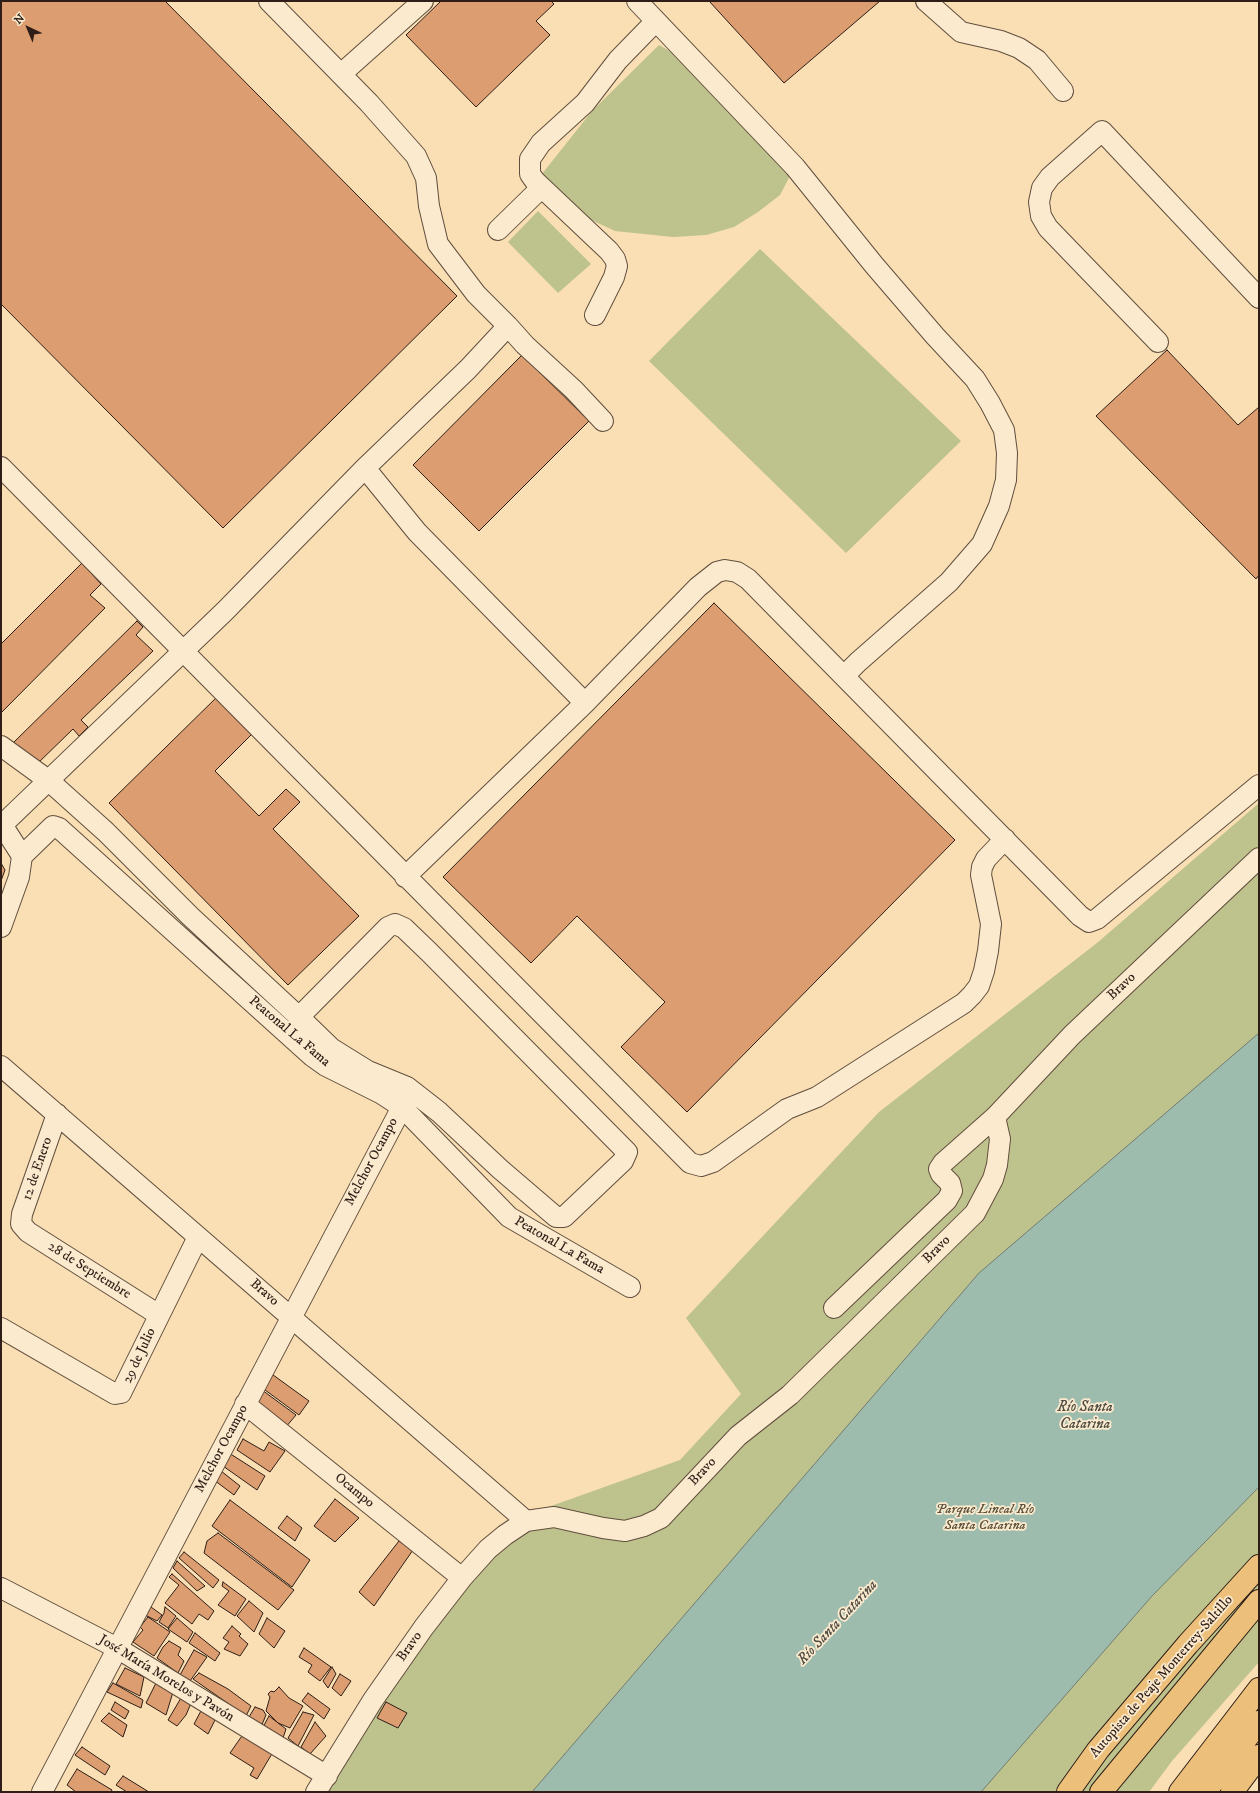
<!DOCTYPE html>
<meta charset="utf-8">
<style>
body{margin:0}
#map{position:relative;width:1260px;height:1793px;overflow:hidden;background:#f9dfb3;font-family:"IM FELL DW Pica",serif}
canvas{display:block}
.frame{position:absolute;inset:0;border:2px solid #2e1e17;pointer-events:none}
.north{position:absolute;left:8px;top:8px;width:40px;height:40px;-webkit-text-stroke:3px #fbeace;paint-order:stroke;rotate:316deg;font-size:11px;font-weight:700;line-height:16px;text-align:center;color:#2e1e17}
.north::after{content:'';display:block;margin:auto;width:14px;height:18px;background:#2e1e17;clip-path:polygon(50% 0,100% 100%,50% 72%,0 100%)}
</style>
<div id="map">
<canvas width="1260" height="1793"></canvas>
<div class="frame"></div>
<div class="north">N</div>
</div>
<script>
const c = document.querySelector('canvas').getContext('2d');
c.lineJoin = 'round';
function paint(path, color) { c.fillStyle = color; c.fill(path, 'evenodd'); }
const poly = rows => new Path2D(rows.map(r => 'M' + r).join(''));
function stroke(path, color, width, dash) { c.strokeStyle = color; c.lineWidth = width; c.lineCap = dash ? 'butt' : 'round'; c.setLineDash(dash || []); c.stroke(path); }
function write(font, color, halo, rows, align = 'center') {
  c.font = font + ' "IM FELL DW Pica",serif'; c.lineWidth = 3.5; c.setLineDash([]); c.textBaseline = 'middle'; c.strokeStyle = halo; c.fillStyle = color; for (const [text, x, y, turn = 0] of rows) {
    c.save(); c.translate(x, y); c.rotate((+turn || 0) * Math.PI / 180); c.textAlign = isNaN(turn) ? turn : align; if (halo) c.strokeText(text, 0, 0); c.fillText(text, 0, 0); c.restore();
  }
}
paint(poly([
 [659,45,686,60,791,174,780,195,758,212,734,227,706,235,673,237,615,231,585,217,538,179,592,111],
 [538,211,591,264,558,293,508,242],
 [760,249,961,441,846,553,649,361],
 [1259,803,1259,1662,1172,1761,1149,1792,326,1792,436,1622,526,1515,680,1460,741,1394,686,1318,879,1112,1097,943]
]), '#bec28c');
const water = poly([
 [1259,1033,1259,1487,1152,1596,981,1792,532,1792,979,1273,1259,1033]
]);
paint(water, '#9ebcae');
stroke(water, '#717d72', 1);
const building = poly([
 [1,1,165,1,457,296,223,528,1,304,1,1],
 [441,1,551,1,554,4,536,21,550,35,476,107,406,35,441,1],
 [709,1,880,1,784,83,709,1],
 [1167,350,1238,425,1259,407,1259,575,1256,579,1096,416,1167,350],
 [522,355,589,421,479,531,413,465,522,355],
 [82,563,101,584,90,595,105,608,1,713,1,644,82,563],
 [714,603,955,840,687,1112,621,1047,665,1002,577,916,531,963,443,877,714,603],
 [137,621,143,627,136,635,153,651,81,720,88,727,79,736,73,729,36,765,13,743,137,621],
 [219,695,255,731,215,771,259,816,286,789,300,802,273,829,359,916,288,985,109,803,219,695],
 [1,863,5,870,1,881,1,863],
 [269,1372,309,1401,299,1415,261,1387,269,1372],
 [262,1390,296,1415,285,1428,252,1406,262,1390],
 [243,1439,264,1451,269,1442,285,1451,270,1472,237,1450,243,1439],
 [229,1453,265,1476,257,1490,223,1466,229,1453],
 [221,1471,240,1486,234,1495,214,1480,221,1471],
 [335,1499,359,1518,335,1542,314,1526,335,1499],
 [230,1500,310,1560,292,1587,212,1526,230,1500],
 [287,1516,302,1528,295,1541,278,1528,287,1516],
 [218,1533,294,1590,278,1610,204,1553,207,1541,218,1533],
 [399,1541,413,1550,374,1606,359,1592,399,1541],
 [184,1552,219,1580,213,1588,179,1558,184,1552],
 [177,1561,205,1586,197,1591,173,1568,177,1561],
 [172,1574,214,1611,208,1620,199,1614,192,1624,165,1603,179,1585,169,1577,172,1574],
 [223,1582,246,1599,235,1616,218,1605,229,1591,222,1586,223,1582],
 [249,1601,263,1613,254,1632,237,1616,249,1601],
 [151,1607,162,1615,157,1621,145,1615,151,1607],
 [165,1607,176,1616,168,1628,159,1622,164,1613,165,1607],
 [148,1617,170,1632,154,1656,133,1642,143,1630,140,1627,148,1617],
 [177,1618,193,1632,187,1642,168,1629,177,1618],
 [267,1618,285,1631,274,1648,259,1634,267,1618],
 [232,1626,241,1634,239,1636,248,1644,240,1656,224,1649,229,1642,223,1638,232,1626],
 [195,1633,220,1653,215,1661,189,1643,195,1633],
 [169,1641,181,1648,178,1655,184,1661,178,1673,157,1658,163,1647,169,1641],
 [304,1648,331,1667,320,1681,308,1672,312,1665,299,1657,304,1648],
 [194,1650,207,1657,190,1681,180,1675,194,1650],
 [332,1667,336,1674,328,1688,323,1681,332,1667],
 [125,1668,144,1677,140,1696,116,1684,125,1668],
 [199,1673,228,1689,251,1706,246,1716,193,1679,199,1673],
 [340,1674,351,1681,341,1696,332,1688,340,1674],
 [113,1683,143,1700,141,1708,107,1692,113,1683],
 [156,1683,173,1692,166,1715,146,1703,156,1683],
 [279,1687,289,1698,303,1706,290,1728,278,1723,266,1711,270,1697,268,1694,271,1691,274,1692,279,1687],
 [308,1693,330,1709,324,1719,302,1701,308,1693],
 [181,1698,192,1701,186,1715,177,1726,168,1720,181,1698],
 [115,1702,129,1711,125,1719,111,1710,115,1702],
 [386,1702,407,1713,398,1728,377,1718,386,1702],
 [255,1707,263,1710,266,1715,261,1727,249,1717,255,1707],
 [202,1709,217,1716,208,1734,194,1724,202,1709],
 [303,1712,314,1715,298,1746,288,1738,303,1712],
 [109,1713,127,1725,123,1737,101,1721,109,1713],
 [269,1716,286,1729,283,1738,263,1727,269,1716],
 [315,1722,326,1736,310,1754,301,1747,315,1722],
 [244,1733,273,1752,257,1779,250,1775,254,1768,230,1753,244,1733],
 [82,1747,110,1766,105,1775,75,1755,82,1747],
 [77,1769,112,1790,111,1792,76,1792,67,1785,77,1769],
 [123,1776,149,1792,127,1792,116,1785,123,1776]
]);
paint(building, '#dc9d71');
stroke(building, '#2e1e17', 1);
const minor = poly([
 [637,1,795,167,874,265,935,336,975,379,990,403,1004,430,1007,453,1006,480,999,506,982,544,949,582,858,662,844,676],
 [926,1,961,32,1001,41,1019,48,1037,60,1063,91],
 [341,74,423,1],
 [498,230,541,188],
 [595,315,614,277,617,266,615,259,609,251,535,181,530,174,530,159,541,143,585,103,618,60,656,21],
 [508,326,525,345,574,390,603,421],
 [1158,342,1048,228,1041,216,1039,202,1042,188,1050,177,1102,131,1259,298],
 [1,467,690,1163,701,1166,713,1162,787,1109,817,1097,964,1003,972,995,979,986,984,971,988,951,991,924,981,875,982,867,986,859,1005,839],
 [365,468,417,532,585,703],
 [1,746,48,780,106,832,190,916,299,1017],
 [1,823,22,856,19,877,1,927],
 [2,825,225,611,365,468,468,369,508,326,476,294,438,244,429,206,426,178,416,156,369,103,269,1],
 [22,856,53,826,59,828,312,1056,326,1066,382,1094,402,1107,509,1217,630,1287],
 [405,877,585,703,698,587,717,572,725,570,737,572,748,579,1080,916,1089,922,1097,919,1259,785],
 [395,924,404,928,429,952,627,1152,623,1161,564,1217,556,1217,500,1169,439,1112,407,1087,368,1071,331,1048,299,1017,388,927,395,924],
 [1,1066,526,1521],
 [57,1114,22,1214,21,1224,28,1232,159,1315],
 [834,1308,947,1200,952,1191,950,1183,941,1174,939,1169,943,1163,995,1117],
 [1,1328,115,1394,121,1393,198,1237],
 [245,1404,462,1578],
 [1,1588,117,1648,327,1776],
 [42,1792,402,1107],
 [316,1792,373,1700,424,1627,462,1578,488,1549,505,1535,526,1521,554,1517,603,1528,625,1531,644,1526,661,1518,738,1436,790,1395,975,1213,993,1179,997,1165,1000,1139,995,1117,1072,1035,1259,858]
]);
const major = poly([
 [1180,1792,1259,1689],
 [1205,1792,1259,1722],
 [1232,1792,1259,1756]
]);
const highway = poly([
 [1068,1792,1098,1750,1188,1644,1259,1566],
 [1101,1792,1259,1601]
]);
stroke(minor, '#614e3e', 22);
stroke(major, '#2e1e17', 24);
stroke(highway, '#2e1e17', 24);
stroke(minor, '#fbeace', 20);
stroke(major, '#ecc07a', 22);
stroke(highway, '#ecc07a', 22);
write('14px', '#2e1e17', '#fbeace', [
 ["Bravo",1122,987,-43],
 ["Peatonal La Fama",289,1032,40],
 ["Melchor Ocampo",372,1162,-62],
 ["12 de Enero",38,1169,-71],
 ["Peatonal La Fama",559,1246,30],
 ["Bravo",937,1250,-45],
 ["28 de Septiembre",89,1271,32],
 ["Bravo",264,1293,41],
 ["29 de Julio",140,1356,-65],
 ["Melchor Ocampo",222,1449,-62],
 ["Bravo",703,1472,-47],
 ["Ocampo",354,1491,39],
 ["Bravo",410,1647,-55],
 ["Autopista de Peaje Monterrey-Saltillo",1162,1677,-49],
 ["José María Morelos y Pavón",166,1679,31]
]);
write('italic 14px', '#594f3a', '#fbeace', [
 ["Parque Lineal Río",985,1510],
 ["Santa Catarina",985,1526]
]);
write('italic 15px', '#504d44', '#fbeace', [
 ["Río Santa",1085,1408],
 ["Catarina",1085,1425],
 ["Río Santa Catarina",838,1623,-47]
]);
</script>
